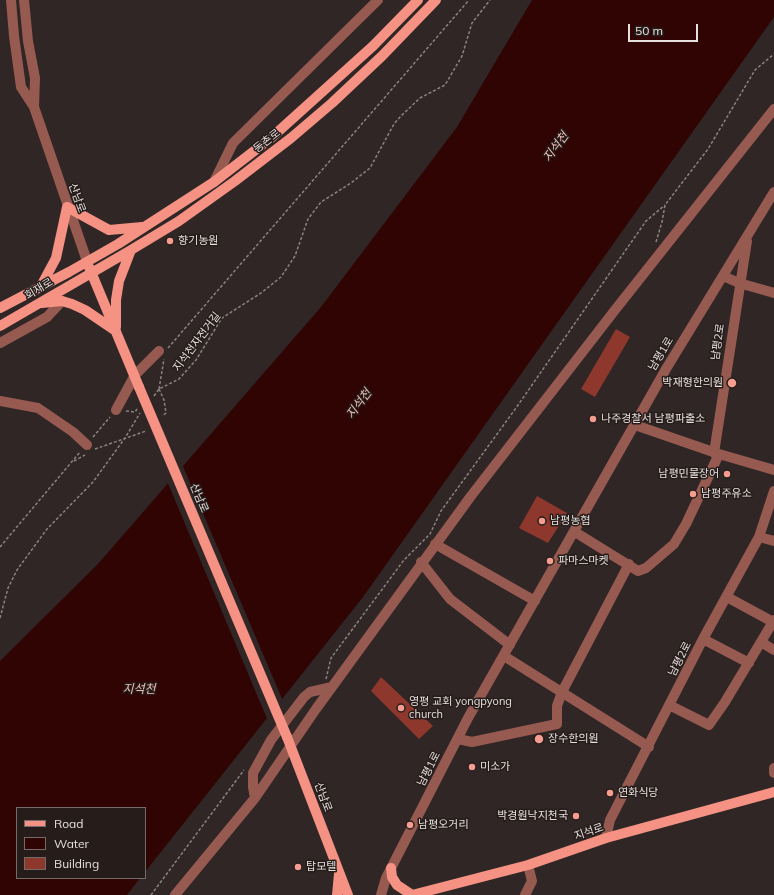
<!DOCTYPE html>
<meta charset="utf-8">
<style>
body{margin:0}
#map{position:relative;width:774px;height:895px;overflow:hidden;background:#302625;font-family:Mulish,sans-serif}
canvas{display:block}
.legend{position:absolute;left:16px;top:807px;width:130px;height:72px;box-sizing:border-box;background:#261d1b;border:1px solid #726b69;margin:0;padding:5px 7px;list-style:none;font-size:12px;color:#e5dfde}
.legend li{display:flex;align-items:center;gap:8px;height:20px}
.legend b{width:20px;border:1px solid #726b69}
.scale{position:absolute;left:628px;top:24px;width:70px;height:18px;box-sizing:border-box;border:2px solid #e5dfde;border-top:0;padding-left:5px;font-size:12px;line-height:14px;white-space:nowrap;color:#e5dfde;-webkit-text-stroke:3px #261d1b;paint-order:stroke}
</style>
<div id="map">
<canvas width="774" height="895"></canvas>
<ul class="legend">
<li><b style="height:5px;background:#f59283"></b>Road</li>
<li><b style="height:11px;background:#300403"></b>Water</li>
<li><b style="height:11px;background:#8e372d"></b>Building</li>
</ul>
<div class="scale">50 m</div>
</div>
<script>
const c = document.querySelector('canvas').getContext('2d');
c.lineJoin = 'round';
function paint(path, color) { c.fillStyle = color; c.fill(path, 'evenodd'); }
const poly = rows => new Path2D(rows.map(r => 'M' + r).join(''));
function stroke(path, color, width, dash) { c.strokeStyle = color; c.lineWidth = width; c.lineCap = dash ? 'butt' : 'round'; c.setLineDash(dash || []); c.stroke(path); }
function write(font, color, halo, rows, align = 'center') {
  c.font = font + ' Mulish,"Noto Sans KR",sans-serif'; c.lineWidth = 3; c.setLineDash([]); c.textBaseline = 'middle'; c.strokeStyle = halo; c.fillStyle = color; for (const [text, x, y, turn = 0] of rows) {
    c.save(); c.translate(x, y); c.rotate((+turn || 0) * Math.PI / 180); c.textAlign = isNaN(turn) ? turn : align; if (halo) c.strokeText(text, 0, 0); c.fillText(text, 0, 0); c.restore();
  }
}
paint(poly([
 [532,0,774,0,774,17,363,597,145,872,145,808,17,808,17,878,140,878,127,895,0,895,0,661,98,564,321,307,457,127]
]), '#300403');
paint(poly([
 [182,464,283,701,268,721,167,481]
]), '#302625');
paint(poly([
 [616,329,630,337,595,397,581,389],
 [537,496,567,513,548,543,519,528],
 [381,677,433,726,419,739,371,691]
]), '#8e372d');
stroke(poly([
 [656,242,662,222,665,205,708,149,755,70,774,54],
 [168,348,469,0],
 [159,389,164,359],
 [159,389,164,400,166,413,162,416],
 [154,396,159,389,179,379,196,360,222,318,261,293,281,277,295,256,308,219,321,202,351,183,370,168,394,124,401,116,420,98,445,85,462,56,472,23,490,0],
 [126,411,135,412,137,409],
 [93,437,110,417],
 [95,449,146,431],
 [74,461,85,455],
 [0,547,80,452],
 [0,618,8,588,17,570,47,529,93,482,125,438,140,413],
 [326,679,331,658,404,560,430,534,441,511,516,408,646,221,665,205],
 [151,895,244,770]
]), '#8b8382', 1.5, [3, 2]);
stroke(poly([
 [11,0,14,36,21,87,34,107,87,261],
 [24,0,28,41,35,78,34,107],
 [214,182,233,143,378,0],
 [723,276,739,283,774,293],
 [0,343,47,317,62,301],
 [0,401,38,408,73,432,87,445],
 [116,410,135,375,159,351],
 [635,425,719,454,774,470],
 [714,453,747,241],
 [575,532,638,571,646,568,674,544,686,524,719,454],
 [759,537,774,541],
 [435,544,535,601],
 [421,562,450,599,510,645],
 [727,597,773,622],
 [703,639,749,663],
 [761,642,774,650],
 [504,656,649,747],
 [669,705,709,725,725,702,774,620],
 [458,739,472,742,557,724,557,706,562,692,629,564],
 [774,768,774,773],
 [255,798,253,787,253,773,271,740,304,697,310,692,332,687],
 [606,838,610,820,703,639,759,537,774,491],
 [175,895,255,798,316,709,471,496,615,310,774,109],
 [381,895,386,878,468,718,666,369,774,192],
 [525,895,532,881,528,865]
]), '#965a51', 10);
stroke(poly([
 [89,267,139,387],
 [41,286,56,258,67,207,109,230,142,227],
 [42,303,62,301,72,304,85,310,116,331],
 [0,308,69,272,118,244,214,182,271,138,373,46,418,0],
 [0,326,131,250,179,221,235,181,291,138,332,103,382,56,436,0],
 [116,327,116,300,119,281,131,250],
 [287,737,348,895],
 [391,868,392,877,397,885,412,895],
 [337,895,339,874],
 [412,895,528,865,606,838,774,792]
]), '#f59283', 10);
stroke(poly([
 [139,387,287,737]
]), '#f59283', 10);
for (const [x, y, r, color] of [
 [170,241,4,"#f59d90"],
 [732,383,5,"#f59d90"],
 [593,419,4,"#f59d90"],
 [727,474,4,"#f59d90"],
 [693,494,4,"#f59d90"],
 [542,521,4,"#f59d90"],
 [550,561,4,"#f59d90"],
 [401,708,4,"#f59d90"],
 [539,739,5,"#f59d90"],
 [472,767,4,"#f59d90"],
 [610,793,4,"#f59d90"],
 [576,816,4,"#f59d90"],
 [410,825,4,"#f59d90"],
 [298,867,4,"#f59d90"]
]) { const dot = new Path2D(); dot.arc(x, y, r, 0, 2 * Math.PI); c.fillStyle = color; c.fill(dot); stroke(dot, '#261d1b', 1.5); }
write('11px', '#e5dfde', '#261d1b', [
 ["동촌로",267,141,-38],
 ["산남로",77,198,70],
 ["회재로",39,289,-31],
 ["지석천자전거길",197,342,-53],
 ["남평2로",718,342,-81],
 ["남평1로",661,354,-59],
 ["산남로",199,498,67],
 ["남평2로",680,659,-63],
 ["남평1로",429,769,-63],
 ["산남로",323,797,69],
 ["지석로",589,832,-19]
]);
write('11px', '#e5dfde', '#261d1b', [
 ["향기농원",178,241],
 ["박재형한의원",723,383,"right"],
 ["나주경찰서 남평파출소",601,419],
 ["남평민물장어",719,474,"right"],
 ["남평주유소",701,494],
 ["남평농협",550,521],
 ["파마스마켓",558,561],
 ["영평 교회 yongpyong",409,702],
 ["church",409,715],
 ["장수한의원",548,739],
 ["미소가",480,767],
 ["연화식당",618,793],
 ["박경원낙지천국",568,816,"right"],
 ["남평오거리",418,825],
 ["탑모텔",306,867]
], 'left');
write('italic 12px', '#f1beb6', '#261d1b', [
 ["지석천",556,147,-53],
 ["지석천",359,404,-53],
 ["지석천",139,689]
]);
</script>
